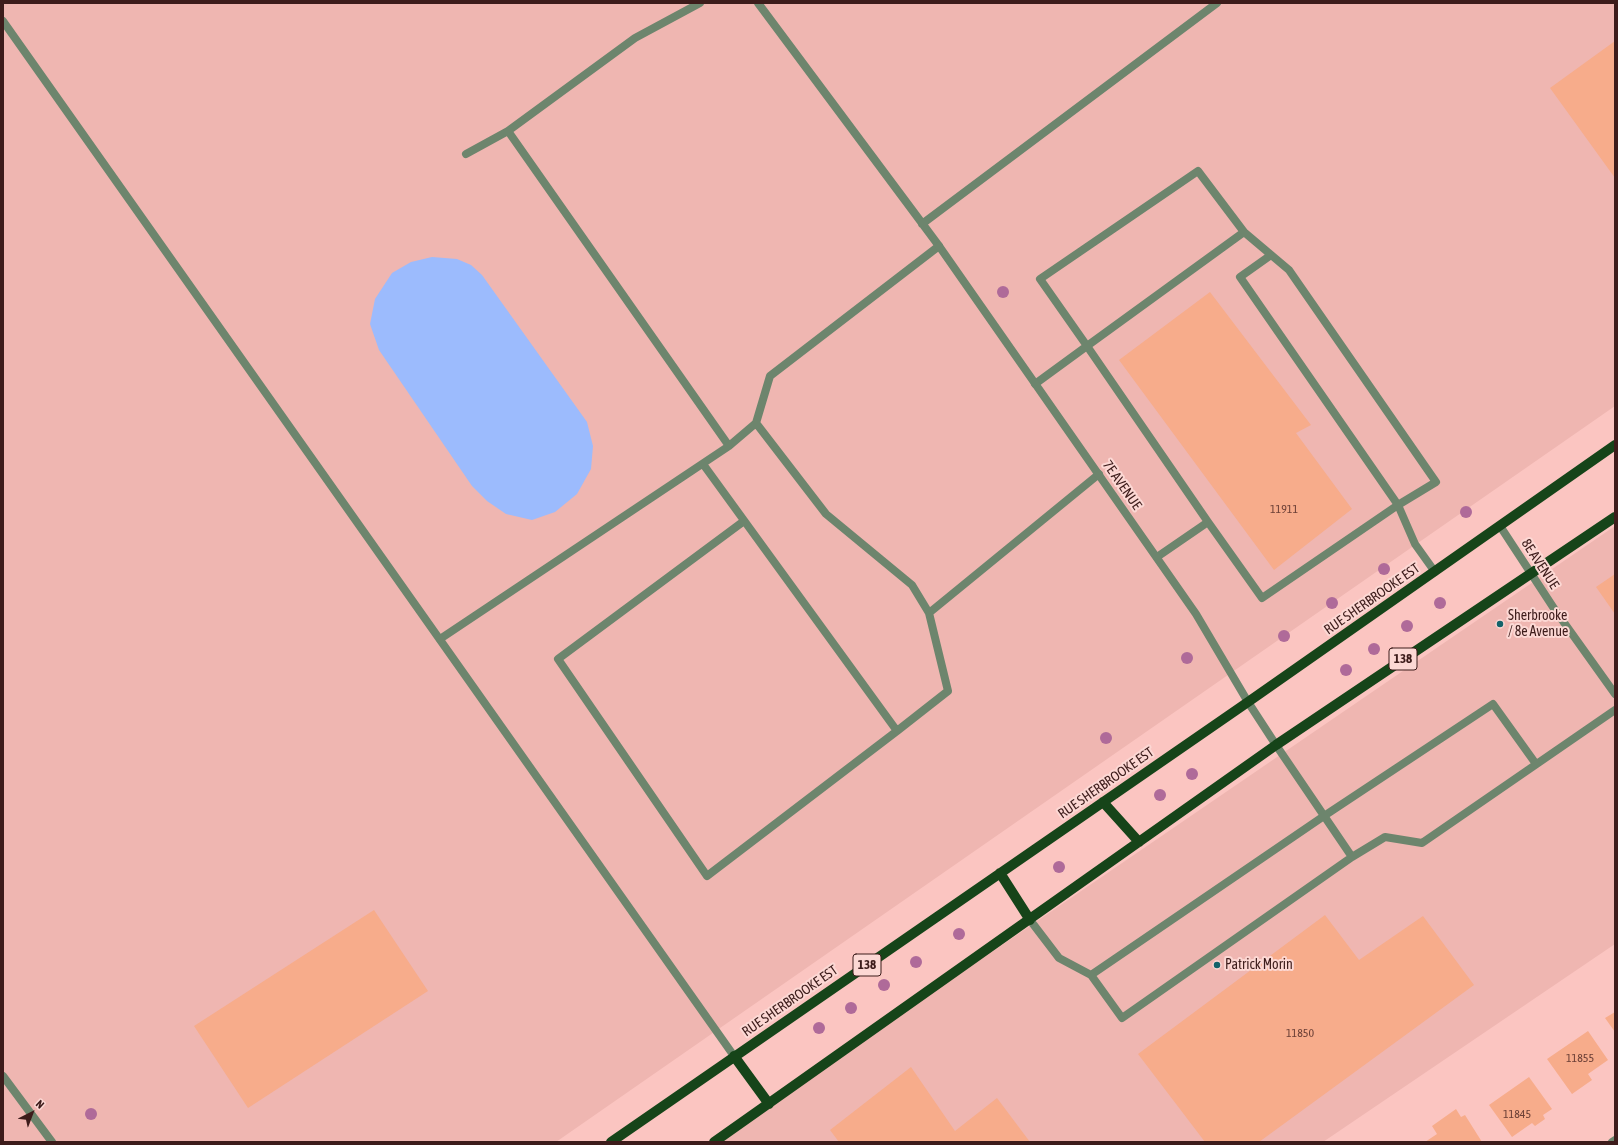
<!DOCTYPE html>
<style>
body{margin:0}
#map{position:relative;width:1618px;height:1145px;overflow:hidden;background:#fbc5c1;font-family:"Asap Condensed",sans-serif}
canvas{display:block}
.frame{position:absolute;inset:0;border:4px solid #3d1c1b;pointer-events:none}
.north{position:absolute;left:12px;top:1093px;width:40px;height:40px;-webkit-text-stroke:3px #fcd8d4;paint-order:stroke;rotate:42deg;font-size:11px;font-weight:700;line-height:16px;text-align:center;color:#3d1c1b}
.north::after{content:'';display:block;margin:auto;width:14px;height:18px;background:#3d1c1b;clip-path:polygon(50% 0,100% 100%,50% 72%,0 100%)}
</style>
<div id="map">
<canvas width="1618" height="1145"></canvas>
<div class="frame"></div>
<div class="north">N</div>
</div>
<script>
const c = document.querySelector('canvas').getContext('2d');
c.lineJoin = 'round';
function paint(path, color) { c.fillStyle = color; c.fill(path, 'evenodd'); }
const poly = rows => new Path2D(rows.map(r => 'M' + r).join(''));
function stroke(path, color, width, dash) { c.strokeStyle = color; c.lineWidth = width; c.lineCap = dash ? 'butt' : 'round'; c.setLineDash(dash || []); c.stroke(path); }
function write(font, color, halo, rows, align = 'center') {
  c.font = font + ' "Asap Condensed",sans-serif'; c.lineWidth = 4; c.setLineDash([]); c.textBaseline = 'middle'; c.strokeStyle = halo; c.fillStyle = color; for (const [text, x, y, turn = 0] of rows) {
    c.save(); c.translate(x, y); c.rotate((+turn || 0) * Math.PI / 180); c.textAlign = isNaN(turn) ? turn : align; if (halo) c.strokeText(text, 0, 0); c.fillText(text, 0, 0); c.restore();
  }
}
paint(poly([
 [3,3,1615,3,1615,406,556,1142,3,1142],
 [1615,526,1615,944,1323,1142,714,1142]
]), '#efb6b1');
paint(poly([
 [432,257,457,259,471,265,482,275,587,422,593,446,591,469,577,494,555,512,532,520,506,514,487,501,472,486,379,350,370,324,375,299,392,273,411,262]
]), '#9cbbfd');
paint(poly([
 [1615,41,1615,178,1550,88],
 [1210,292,1311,425,1296,433,1352,509,1274,570,1119,360],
 [1615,574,1615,614,1596,587],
 [374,910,428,991,248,1108,194,1026],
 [1325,915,1359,960,1423,916,1474,985,1259,1142,1205,1142,1138,1054],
 [1615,1012,1615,1032,1605,1018],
 [1588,1031,1608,1060,1588,1074,1592,1080,1572,1094,1547,1059],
 [911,1067,955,1131,997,1098,1030,1142,839,1142,830,1130],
 [1529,1077,1552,1109,1543,1115,1545,1119,1535,1126,1532,1123,1512,1137,1489,1105],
 [1456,1109,1461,1117,1465,1115,1482,1142,1425,1142,1437,1134,1432,1126]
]), '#f7ac8b');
stroke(poly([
 [700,3,635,38,508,131,729,446],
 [466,154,508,131],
 [922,224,1217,3],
 [1244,232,1289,270,1436,482,1398,505,1240,277,1271,255],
 [1035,384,1087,346,1244,232,1198,171,1040,279,1087,346,1208,522,1262,598,1398,505,1415,544,1435,572],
 [756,423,826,514,912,585,929,613],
 [703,464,897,731,707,876,558,659,744,521],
 [1157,557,1208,522],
 [440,639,729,446,756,423,770,376,939,246,758,3],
 [897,731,948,691,929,613,1099,474],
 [1276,745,1352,857,1385,837,1422,843,1615,710],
 [1030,920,1059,958,1091,975,1324,816,1493,704,1536,764],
 [1091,975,1122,1018,1352,857]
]), '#6d856d', 8);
stroke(poly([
 [3,21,734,1056],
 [939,246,1196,614,1248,702,1276,745],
 [1500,526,1555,610,1615,694],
 [3,1076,52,1142],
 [1612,1142,1615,1140]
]), '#6d856d', 8);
stroke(poly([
 [1103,802,1139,842],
 [1000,873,1030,920],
 [734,1056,769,1104],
 [611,1142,1248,702,1615,445],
 [714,1142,1276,745,1615,517]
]), '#164419', 10);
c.fillStyle = '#af6a99';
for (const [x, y] of [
 [1003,292],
 [1466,512],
 [1384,569],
 [1332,603],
 [1440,603],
 [1407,626],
 [1284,636],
 [1374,649],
 [1187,658],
 [1346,670],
 [1106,738],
 [1192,774],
 [1160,795],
 [1059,867],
 [959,934],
 [916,962],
 [884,985],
 [851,1008],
 [819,1028],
 [91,1114]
]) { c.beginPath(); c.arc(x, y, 6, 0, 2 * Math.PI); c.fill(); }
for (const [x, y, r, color] of [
 [1500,624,4,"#13626a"],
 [1217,965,4,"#13626a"]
]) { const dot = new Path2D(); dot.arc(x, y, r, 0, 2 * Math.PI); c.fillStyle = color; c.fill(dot); stroke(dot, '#fcd8d4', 1.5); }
write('12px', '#6c4037', null, [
 ["11911",1284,509],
 ["11850",1300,1033],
 ["11855",1580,1058],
 ["11845",1517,1114]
]);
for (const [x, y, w] of [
 [1403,659,28],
 [867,965,28]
]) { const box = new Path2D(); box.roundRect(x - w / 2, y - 11, w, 22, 3); c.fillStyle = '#fcd8d4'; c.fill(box); stroke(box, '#3d1c1b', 1); }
write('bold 13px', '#3d1c1b', null, [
 ["138",1403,659],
 ["138",867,965]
]);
write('14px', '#3d1c1b', '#fcd8d4', [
 ["7E AVENUE",1122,485,55],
 ["8E AVENUE",1540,564,57],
 ["RUE SHERBROOKE EST",1372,599,-35],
 ["RUE SHERBROOKE EST",1106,783,-35],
 ["RUE SHERBROOKE EST",790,1001,-35]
]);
write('14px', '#3d1c1b', '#fcd8d4', [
 ["Sherbrooke",1508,616],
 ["/ 8e Avenue",1508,632],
 ["Patrick Morin",1225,965]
], 'left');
</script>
